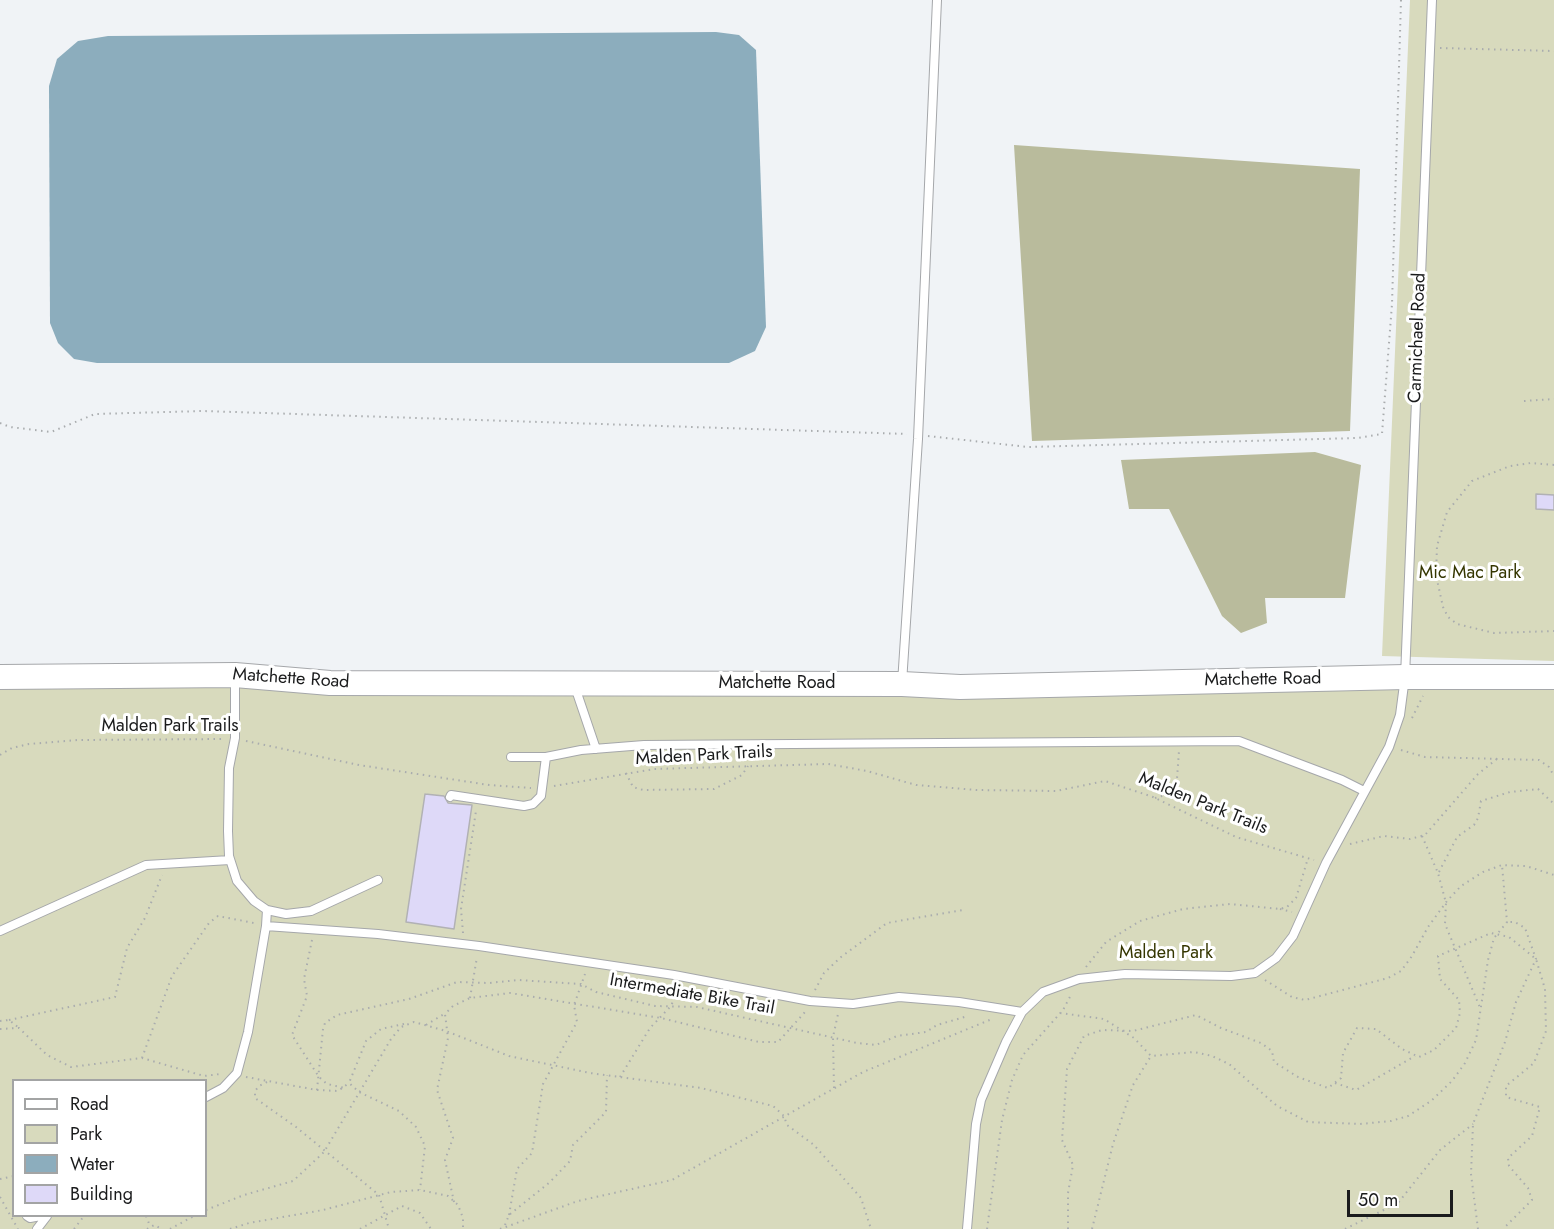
<!DOCTYPE html>
<style>
body{margin:0}
#map{position:relative;width:1554px;height:1229px;overflow:hidden;background:#f0f3f6;font-family:Jost,sans-serif}
canvas{display:block}
.legend{position:absolute;left:12px;top:1079px;width:195px;height:138px;box-sizing:border-box;background:#fff;border:2px solid #a3a4a4;margin:0;padding:8px 10px;list-style:none;font-size:18px;color:#1a1b1c}
.legend li{display:flex;align-items:center;gap:12px;height:30px}
.legend b{width:30px;border:2px solid #a3a4a4}
.scale{position:absolute;left:1347px;top:1190px;width:106px;height:27px;box-sizing:border-box;border:3px solid #1a1b1c;border-top:0;padding-left:8px;font-size:18px;line-height:21px;white-space:nowrap;color:#1a1b1c;-webkit-text-stroke:4px #fff;paint-order:stroke}
</style>
<div id="map">
<canvas width="1554" height="1229"></canvas>
<ul class="legend">
<li><b style="height:8px;background:#fff"></b>Road</li>
<li><b style="height:16px;background:#d8dabd"></b>Park</li>
<li><b style="height:16px;background:#8cadbd"></b>Water</li>
<li><b style="height:16px;background:#ded9f8"></b>Building</li>
</ul>
<div class="scale">50 m</div>
</div>
<script>
const c = document.querySelector('canvas').getContext('2d');
c.lineJoin = 'round';
function paint(path, color) { c.fillStyle = color; c.fill(path, 'evenodd'); }
const poly = rows => new Path2D(rows.map(r => 'M' + r).join(''));
function stroke(path, color, width, dash) { c.strokeStyle = color; c.lineWidth = width; c.lineCap = dash ? 'butt' : 'round'; c.setLineDash(dash || []); c.stroke(path); }
function write(font, color, halo, rows, align = 'center') {
  c.font = font + ' Jost,sans-serif'; c.lineWidth = 6; c.setLineDash([]); c.textBaseline = 'middle'; c.strokeStyle = halo; c.fillStyle = color; for (const [text, x, y, turn = 0] of rows) {
    c.save(); c.translate(x, y); c.rotate((+turn || 0) * Math.PI / 180); c.textAlign = isNaN(turn) ? turn : align; if (halo) c.strokeText(text, 0, 0); c.fillText(text, 0, 0); c.restore();
  }
}
paint(poly([
 [1410,0,1554,0,1554,661,1382,656],
 [1554,678,1554,1229,0,1229,0,689,173,682],
 [14,1080,206,1080,206,1216,14,1216]
]), '#d8dabd');
paint(poly([
 [1014,145,1360,169,1350,431,1032,441],
 [1315,452,1361,465,1345,598,1265,598,1267,623,1241,633,1222,616,1169,509,1129,509,1121,460]
]), '#b9bb9c');
paint(poly([
 [716,32,739,35,756,50,766,327,755,351,729,363,97,363,74,359,58,343,50,323,49,86,57,59,78,41,108,36]
]), '#8cadbd');
const building = poly([
 [1536,494,1554,495,1554,510,1536,509,1536,494],
 [425,794,444,796,448,803,472,805,454,929,406,922,425,794]
]);
paint(building, '#ded9f8');
stroke(building, '#b1b1b4', 1.5);
const service = poly([
 [235,678,235,738,229,768,228,831,229,856,237,881,254,901,267,910,286,914,311,911,378,880],
 [902,683,918,439,937,0],
 [575,687,596,749],
 [511,757,546,757,581,750,644,745,1239,741,1342,780,1364,791],
 [450,797,451,795,524,806,533,804,541,796,546,757],
 [267,910,266,926,378,934,479,946,674,975,810,1001,853,1004,899,997,959,1002,1022,1012],
 [0,931,146,865,230,860],
 [206,1097,223,1088,237,1073,248,1032,266,926],
 [27,1216,30,1218,41,1216],
 [37,1229,47,1216],
 [967,1229,976,1124,981,1100,1006,1042,1022,1012,1043,992,1079,979,1125,974,1231,976,1255,973,1276,958,1293,936,1326,863,1389,747,1400,715,1405,677,1432,0]
]);
const secondary = poly([
 [0,677,235,675,330,683,902,684,960,687,1405,677,1554,677]
]);
stroke(service, '#a5a7aa', 10);
stroke(secondary, '#a5a7aa', 26);
stroke(poly([
 [1440,48,1554,51],
 [1524,401,1554,399],
 [0,423,10,427,51,432,95,414,203,411,907,434],
 [928,436,1028,447,1357,438,1382,434,1392,304,1401,0],
 [1554,465,1531,463,1510,466,1472,481,1447,512,1437,546,1436,575,1443,607,1448,617,1457,624,1494,633,1554,631],
 [1412,718,1423,696],
 [246,741,359,765,489,785,531,788],
 [1401,750,1425,757,1539,760,1549,767,1554,776],
 [0,755,12,748,29,744,78,740,223,739],
 [626,773,633,787,643,790,714,789,742,775,748,766],
 [554,786,654,769,828,764,867,771,916,785,976,790,1056,791,1105,781,1153,797,1236,837,1314,860],
 [1155,798,1176,792,1179,751],
 [1422,836,1438,873,1446,903,1445,924,1481,1010],
 [1350,844,1384,836,1410,839,1425,835,1478,774,1498,758],
 [1439,872,1457,837,1474,825,1478,818,1481,801,1510,792,1538,789,1554,804],
 [1280,909,1292,912],
 [463,933,461,909,476,811],
 [312,940,304,979,307,996,292,1035,319,1077,327,1084,345,1088],
 [1086,967,1106,942,1140,921,1183,909,1230,904,1280,909,1287,907,1296,898,1308,858],
 [1265,980,1292,997,1305,1000,1388,978,1401,971,1412,956,1428,927,1447,901,1461,886,1483,872,1502,865,1526,866,1554,875],
 [815,990,824,973,841,957,887,923,963,910],
 [470,998,477,957],
 [1060,1013,1104,1019,1134,1038,1151,1056,1194,1052,1212,1056,1229,1064,1277,1106,1308,1122,1360,1124,1391,1121,1408,1116,1431,1101,1452,1081,1465,1063,1476,1040,1488,960,1494,938,1507,922,1502,865],
 [9,1020,115,997,127,948,145,918,162,875],
 [0,1021,9,1020,19,1028],
 [404,1024,381,1029,366,1041,349,1083,359,1092,399,1111,416,1127,425,1146,420,1190],
 [426,1025,444,1014],
 [0,1029,19,1028,47,1055,71,1067,142,1058,204,1076,220,1074],
 [142,1058,172,976,209,923,218,916,254,923],
 [246,1077,317,1090,323,1029,325,1023,337,1015,409,999,457,982,489,983,518,980,581,984,596,992,655,1006,697,1007,857,1043,876,1045,897,1036,926,1032,937,1025,968,1016],
 [620,1077,650,1028,671,1006,676,994,676,987],
 [267,1082,259,1086,255,1091,255,1098,296,1127,379,1195,389,1229],
 [1335,1083,1356,1090,1415,1056],
 [834,1088,833,1037,838,1014],
 [317,1090,338,1091,349,1083],
 [0,1179,14,1176],
 [0,1197,18,1229],
 [454,1202,445,1160,453,1138,437,1090,448,1038,445,1014,453,1006,470,998,510,993,661,1018,759,1042,778,1042,805,1012],
 [206,1210,244,1195,293,1181,324,1152,391,1039,401,1027,414,1022,446,1031,509,1056,590,1073,701,1088,773,1106,784,1116,787,1125,814,1145,861,1198,871,1229],
 [509,1215,517,1169,532,1153,543,1084,577,1022,574,1005,585,974],
 [146,1216,150,1226],
 [505,1225,509,1215,550,1182,570,1161,573,1145,606,1112,607,1075],
 [74,1229,84,1216],
 [147,1229,154,1225,162,1229],
 [170,1229,194,1216],
 [230,1229,249,1223,323,1210,391,1192,420,1190,448,1196,458,1205,463,1218,463,1229],
 [360,1229,402,1206,420,1213,431,1229],
 [500,1229,578,1201,672,1180,863,1072,992,1019],
 [987,1229,1002,1120,1012,1080,1023,1055,1063,1010,1072,993],
 [1068,1229,1068,1193,1073,1165,1062,1140,1067,1069,1084,1036,1102,1030,1133,1031,1196,1015,1221,1028,1261,1043,1272,1051,1274,1062,1298,1077,1328,1088,1341,1078,1343,1053,1357,1028,1376,1029,1402,1049,1419,1057,1434,1050,1456,1028,1460,1013,1459,1000,1440,979,1438,956,1491,933,1509,937,1536,959,1545,989,1546,1031,1534,1063,1506,1086,1506,1097,1540,1107,1532,1136,1508,1158,1509,1166,1528,1188,1532,1200,1503,1229],
 [1092,1229,1113,1144,1133,1085,1151,1056],
 [1345,1229,1398,1203,1440,1150,1473,1124],
 [1478,1229,1471,1174,1473,1124,1505,1042,1516,1002,1536,959,1525,928,1515,922,1507,922]
]), '#a9acae', 2, [1.5, 4.5]);
stroke(service, '#fff', 8);
stroke(secondary, '#fff', 24);
write('18px', '#1a1b1c', '#fff', [
 ["Carmichael Road",1418,338,-88],
 ["Matchette Road",291,679,4],
 ["Matchette Road",1263,680,-1],
 ["Matchette Road",777,684],
 ["Malden Park Trails",170,727],
 ["Malden Park Trails",704,756,-3],
 ["Malden Park Trails",1203,804,22],
 ["Intermediate Bike Trail",692,995,10]
]);
write('18px', '#353600', '#fff', [
 ["Mic Mac Park",1470,574],
 ["Malden Park",1166,954]
]);
</script>
